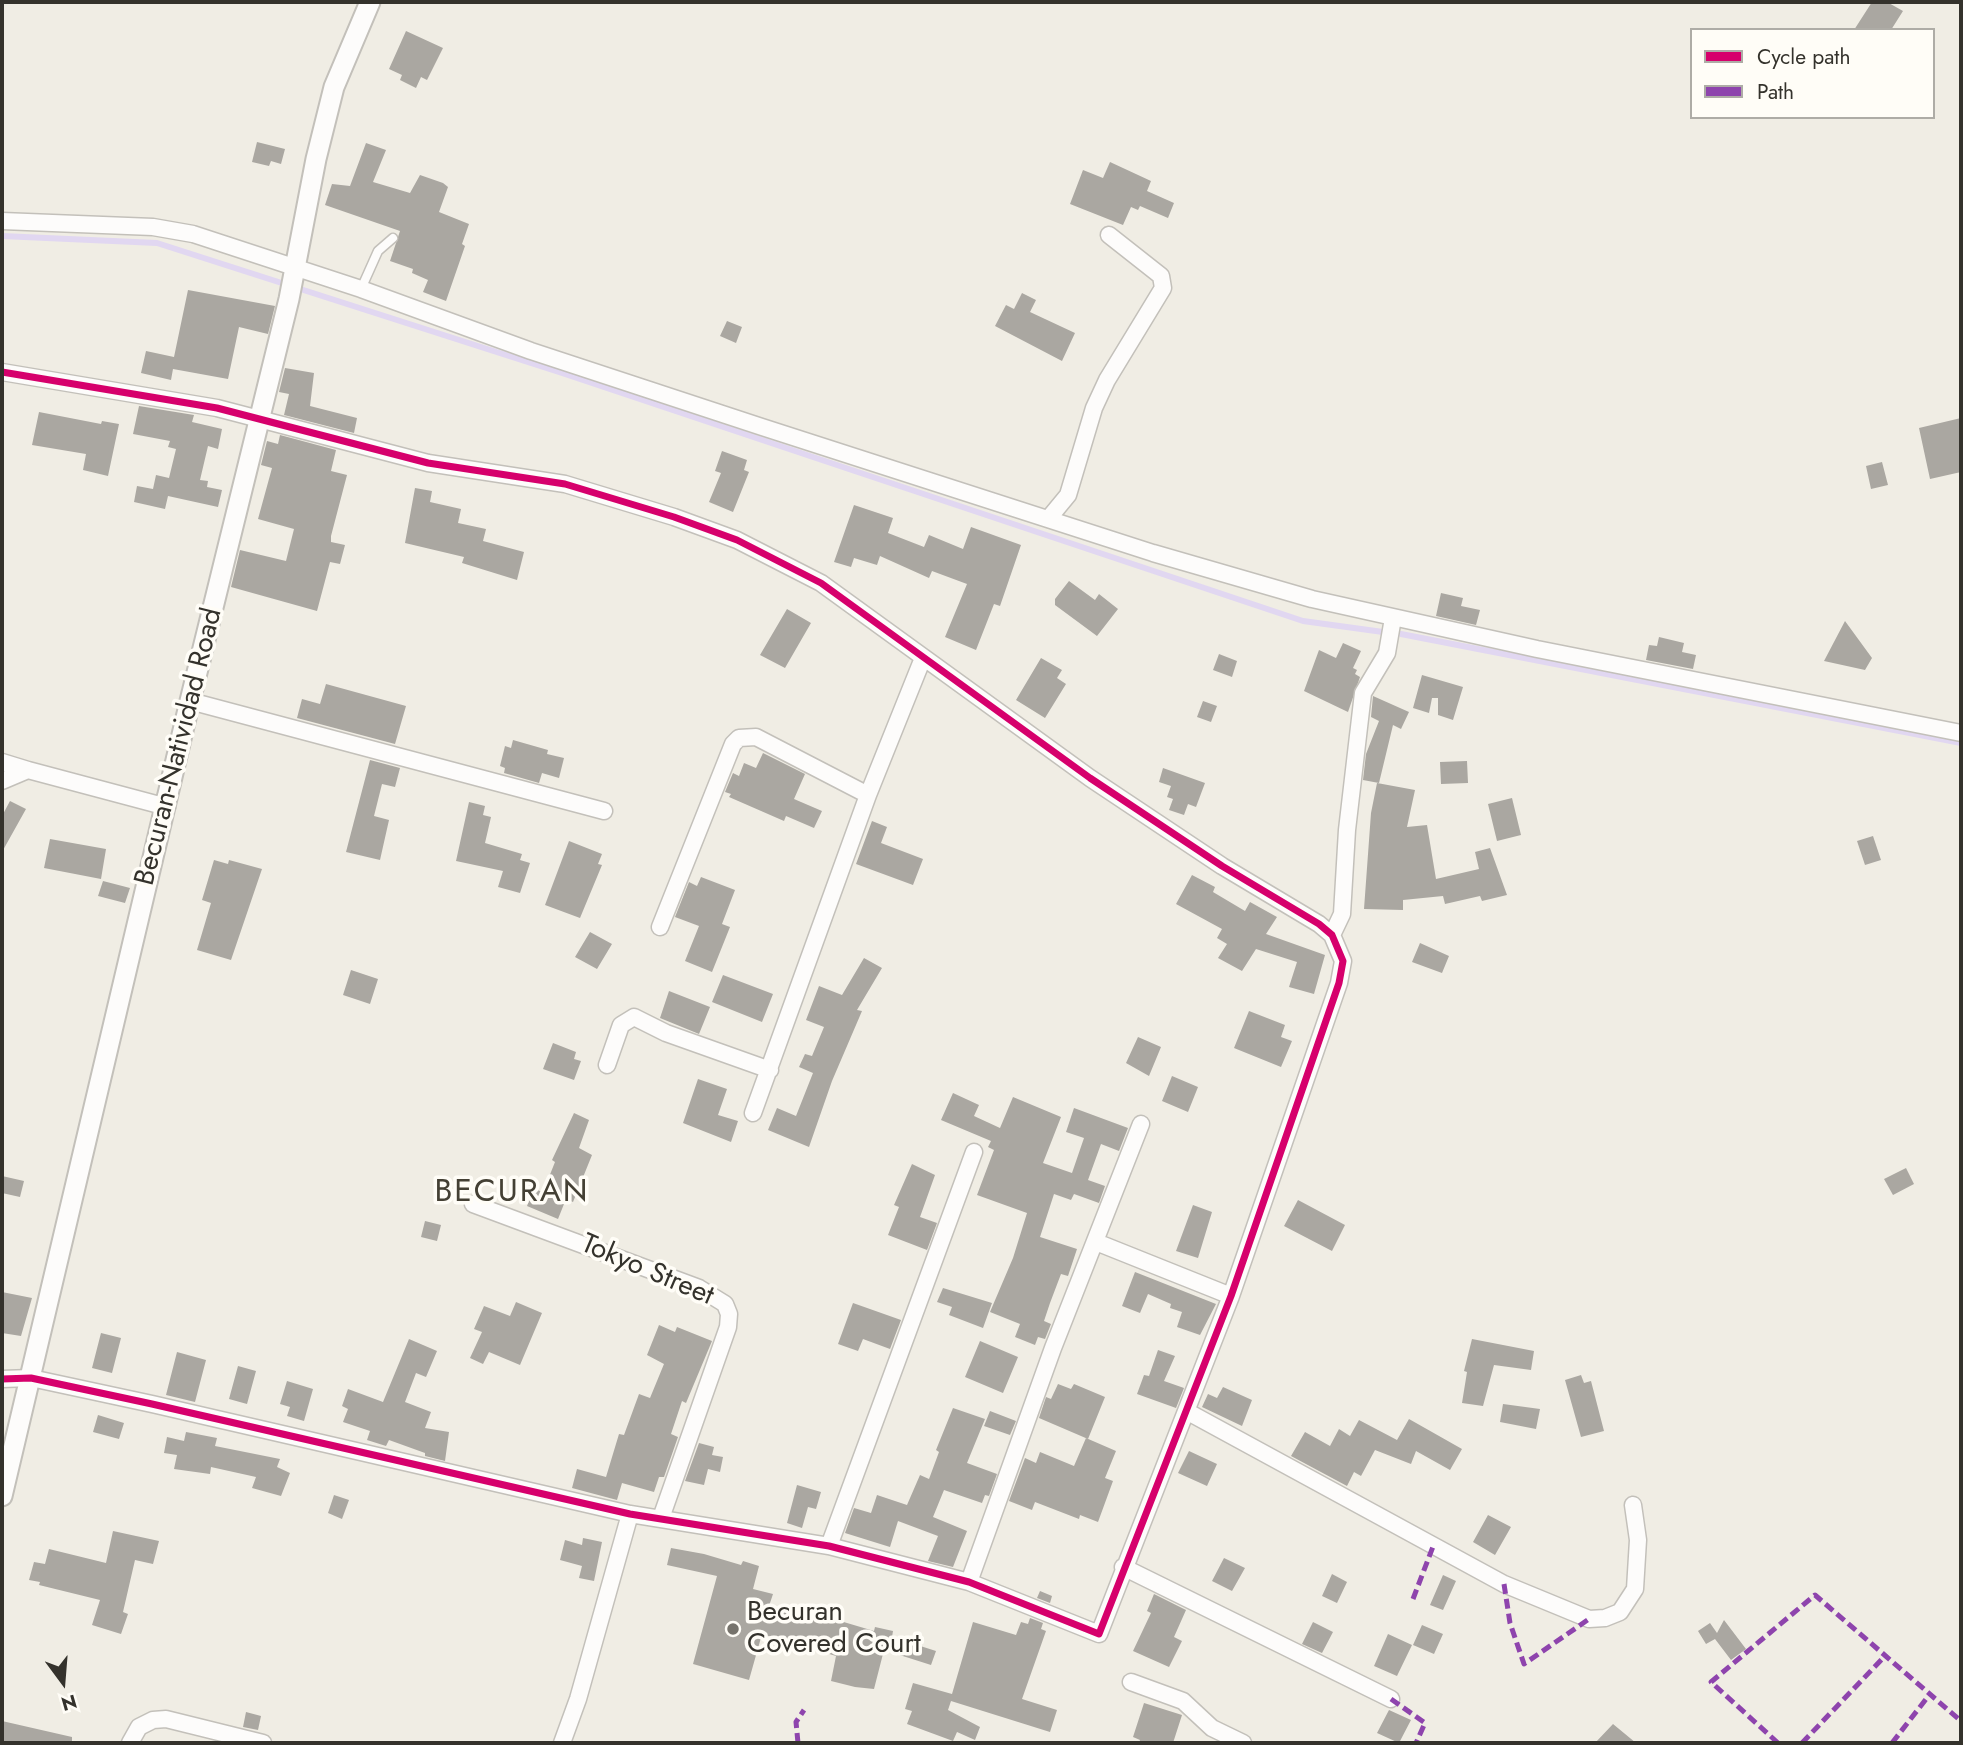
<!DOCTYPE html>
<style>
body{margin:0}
#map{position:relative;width:1963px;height:1745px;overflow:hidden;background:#f0ede4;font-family:Jost,sans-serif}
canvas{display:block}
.frame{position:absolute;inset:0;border:4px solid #34322c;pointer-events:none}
.legend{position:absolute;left:1690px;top:28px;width:245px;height:91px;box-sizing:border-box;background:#fffdf7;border:2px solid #aeaca6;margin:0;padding:9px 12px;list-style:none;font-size:21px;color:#34322c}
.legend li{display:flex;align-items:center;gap:14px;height:35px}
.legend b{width:35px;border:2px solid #aeaca6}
.north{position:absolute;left:28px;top:1647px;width:70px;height:70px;-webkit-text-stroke:5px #fffdf7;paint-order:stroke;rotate:164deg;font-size:19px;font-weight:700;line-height:28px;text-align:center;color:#34322c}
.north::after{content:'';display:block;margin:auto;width:24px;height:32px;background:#34322c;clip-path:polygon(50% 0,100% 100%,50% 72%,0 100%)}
</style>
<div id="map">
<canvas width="1963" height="1745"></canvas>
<div class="frame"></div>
<ul class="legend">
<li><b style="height:9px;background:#d6006c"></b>Cycle path</li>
<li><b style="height:9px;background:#8e44ad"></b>Path</li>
</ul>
<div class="north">N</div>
</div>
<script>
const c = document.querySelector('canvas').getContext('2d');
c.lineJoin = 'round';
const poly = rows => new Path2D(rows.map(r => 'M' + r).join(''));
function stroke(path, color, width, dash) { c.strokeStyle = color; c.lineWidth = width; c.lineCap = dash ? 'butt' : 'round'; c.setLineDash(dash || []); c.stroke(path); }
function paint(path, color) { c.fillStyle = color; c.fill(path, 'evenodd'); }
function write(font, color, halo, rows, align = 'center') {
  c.font = font + ' Jost,sans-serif'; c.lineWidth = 7; c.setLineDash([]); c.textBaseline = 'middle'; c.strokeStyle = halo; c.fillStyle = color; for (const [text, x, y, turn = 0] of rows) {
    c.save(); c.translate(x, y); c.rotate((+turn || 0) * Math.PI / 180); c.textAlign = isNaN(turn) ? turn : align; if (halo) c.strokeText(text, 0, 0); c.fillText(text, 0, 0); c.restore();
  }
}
stroke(poly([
 [2,236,157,243,562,373,1303,621,1383,632],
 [1401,634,1961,743]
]), '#e1d7f1', 6);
paint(poly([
 [1872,2,1887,2,1903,11,1891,30,1854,30],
 [406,31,443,48,427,80,421,77,416,88,400,80,402,75,389,69],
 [257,142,285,149,281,164,271,161,269,166,252,162],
 [366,143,386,150,373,182,410,193,420,175,443,183,448,187,439,212,469,224,462,244,465,246,446,301,423,292,428,280,412,273,413,269,390,261,400,231,325,205,332,184,350,186],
 [1110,162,1151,181,1147,191,1174,203,1168,218,1140,206,1138,210,1131,207,1123,225,1070,204,1083,170,1103,178],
 [188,290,275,306,268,334,239,327,228,379,173,369,171,380,141,373,146,351,174,357],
 [1022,293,1036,300,1030,312,1075,333,1062,361,995,326,1006,305,1014,309],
 [727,321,742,327,736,343,720,336],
 [285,368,314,373,310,406,357,418,354,433,284,415,289,394,279,392],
 [139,406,194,415,192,422,222,429,218,449,208,446,200,480,208,481,207,487,222,490,218,507,168,496,165,509,134,502,137,486,153,489,156,475,169,478,176,449,168,447,170,441,133,434],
 [39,412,101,424,102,421,119,424,108,476,83,470,86,454,32,445],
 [1961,418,1961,472,1930,479,1919,428],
 [280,435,336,450,331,471,347,475,331,536,331,542,345,545,340,564,330,562,317,611,231,587,240,550,286,561,294,529,258,519,272,468,261,465,267,441,278,444],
 [722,451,747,460,744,470,749,472,733,512,709,502,721,473,715,471],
 [1882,462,1888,485,1871,489,1866,466],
 [415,488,432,491,430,502,461,509,458,523,486,529,483,541,524,552,517,580,462,563,464,557,405,543],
 [854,505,893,518,888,533,924,547,929,535,963,549,971,527,1021,545,1000,606,994,604,976,650,945,637,967,584,932,571,929,578,880,556,877,565,854,558,851,567,834,562],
 [1069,581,1095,600,1099,594,1118,609,1097,636,1055,605,1055,599],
 [1441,593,1463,598,1461,606,1480,610,1476,625,1436,616],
 [787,609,811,623,785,668,760,655],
 [1845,621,1872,658,1865,670,1824,661],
 [1659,637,1684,643,1682,652,1696,655,1693,669,1646,660,1649,645,1657,646],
 [1343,643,1361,651,1353,668,1357,670,1355,674,1360,677,1348,712,1304,691,1319,650,1336,658],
 [1219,654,1237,661,1232,677,1213,670],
 [1041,658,1062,670,1057,678,1066,684,1045,718,1016,700],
 [1422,675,1463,687,1453,720,1438,715,1438,698,1432,698,1429,713,1413,708],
 [326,684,406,706,395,744,297,718,302,699,320,704],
 [1373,696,1409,712,1401,729,1393,725,1379,783,1363,780,1366,754,1379,721,1371,717],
 [1203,701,1217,706,1211,722,1197,717],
 [513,740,548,750,547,754,564,758,559,778,542,773,539,783,504,773,505,768,500,766,505,746,511,748],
 [763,753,805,774,794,799,822,811,814,828,786,816,784,821,729,797,731,794,725,792,733,773,739,776,744,763,756,768],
 [370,760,400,768,395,787,382,784,374,816,389,820,380,860,346,852],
 [1467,761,1468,783,1441,784,1440,762],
 [1163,768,1205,783,1196,807,1188,804,1184,815,1169,810,1173,799,1167,797,1171,786,1159,782],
 [1377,783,1415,790,1407,827,1427,825,1436,879,1479,869,1475,852,1490,848,1507,895,1482,901,1480,896,1445,904,1443,896,1403,900,1403,910,1364,909,1371,813],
 [1512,798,1521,835,1497,841,1488,804],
 [10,801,26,809,2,852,2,816],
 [469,802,485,806,483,815,491,817,485,843,522,854,520,860,530,863,520,893,498,887,503,871,456,861],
 [872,821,887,827,881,843,923,859,913,885,856,864],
 [1873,836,1881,860,1865,865,1857,841],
 [50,839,106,849,101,879,44,868],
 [569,841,602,854,598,864,602,865,580,918,545,905],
 [214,860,228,864,229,860,262,869,231,960,197,950,211,903,202,900],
 [1192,875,1215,887,1213,892,1245,911,1250,902,1277,917,1266,934,1325,955,1314,994,1289,987,1297,962,1256,949,1242,971,1218,958,1227,944,1217,938,1222,929,1176,904],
 [701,877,735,890,722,924,730,927,712,972,685,961,699,926,675,917,689,882,697,886],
 [103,881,130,888,125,903,98,896],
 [590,932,612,944,597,969,575,957],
 [1420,943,1449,956,1442,973,1412,962],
 [864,958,882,968,857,1010,862,1011,832,1081,809,1147,768,1130,777,1108,796,1116,813,1073,799,1067,805,1054,812,1056,824,1027,806,1020,819,986,842,995],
 [351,970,378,979,370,1004,343,995],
 [723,975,773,994,762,1022,712,1002],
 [669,991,710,1007,699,1034,660,1018],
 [1249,1011,1285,1025,1281,1037,1292,1041,1281,1067,1234,1048],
 [1138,1037,1161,1047,1149,1076,1126,1063],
 [553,1043,576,1052,574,1059,581,1061,574,1080,543,1069],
 [1172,1076,1198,1087,1188,1112,1162,1101],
 [698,1079,727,1089,718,1115,738,1121,731,1142,683,1123],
 [953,1093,979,1105,974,1116,1000,1128,1013,1097,1061,1117,1043,1163,1072,1173,1084,1138,1066,1132,1074,1108,1128,1128,1119,1151,1101,1144,1088,1180,1105,1186,1099,1203,1074,1194,1071,1200,1054,1194,1040,1237,1077,1249,1068,1276,1061,1274,1050,1303,1044,1321,1051,1324,1045,1339,1038,1337,1035,1345,1015,1337,1020,1324,990,1312,1013,1258,1027,1213,977,1195,994,1150,988,1147,991,1141,941,1120],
 [574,1113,589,1120,579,1148,592,1155,573,1202,566,1199,558,1219,527,1206,534,1189,543,1192,555,1162,552,1160],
 [912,1164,935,1175,920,1217,937,1223,927,1250,888,1235,899,1207,894,1205],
 [1906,1168,1914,1184,1893,1195,1884,1179],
 [2,1176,24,1181,20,1197,2,1193],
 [1298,1200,1345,1225,1332,1251,1284,1226],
 [1193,1205,1212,1212,1198,1258,1176,1251],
 [425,1221,441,1225,437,1241,421,1237],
 [1135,1272,1216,1304,1200,1335,1177,1327,1182,1312,1170,1308,1171,1304,1148,1294,1140,1313,1122,1306],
 [943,1288,992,1303,983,1328,949,1315,952,1307,937,1302],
 [2,1292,32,1298,21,1336,2,1333],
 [516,1302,542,1313,520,1365,489,1352,483,1364,470,1358,482,1332,474,1329,484,1306,510,1316],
 [853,1303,901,1320,890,1349,863,1339,858,1351,838,1344],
 [659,1325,675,1332,677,1327,712,1341,686,1403,682,1401,671,1434,678,1437,664,1477,659,1477,654,1492,622,1483,617,1500,572,1488,577,1469,606,1477,619,1434,624,1435,639,1394,650,1398,664,1364,647,1355],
 [101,1333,121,1338,112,1373,92,1368],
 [409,1339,437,1351,426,1377,416,1373,405,1402,431,1412,425,1428,449,1432,445,1461,425,1456,425,1453,389,1440,386,1446,367,1440,370,1431,343,1422,348,1409,342,1406,348,1389,383,1402],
 [1472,1339,1534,1351,1531,1370,1494,1365,1483,1406,1462,1403,1467,1372,1464,1371],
 [980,1341,1018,1357,1003,1393,965,1377],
 [1158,1350,1175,1356,1164,1381,1184,1388,1176,1408,1137,1394,1144,1375,1149,1376],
 [177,1352,206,1360,195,1402,166,1395],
 [238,1366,256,1371,247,1404,229,1399],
 [1581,1375,1584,1383,1591,1381,1604,1431,1581,1437,1565,1380],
 [287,1381,313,1389,304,1421,287,1416,290,1407,280,1404],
 [1058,1384,1071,1389,1074,1384,1105,1397,1088,1439,1039,1418,1046,1397,1051,1399],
 [1223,1387,1252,1400,1242,1426,1202,1407,1208,1394,1217,1398],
 [1503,1404,1540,1409,1536,1429,1500,1422],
 [953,1408,985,1419,967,1463,997,1474,989,1496,985,1495,982,1503,944,1490,933,1517,967,1531,953,1567,928,1561,938,1536,898,1521,890,1547,845,1533,854,1508,871,1513,877,1495,907,1505,920,1475,929,1479,939,1452,936,1450],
 [990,1411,1016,1421,1010,1435,984,1426],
 [98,1415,124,1423,119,1439,93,1432],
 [1409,1419,1462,1449,1450,1470,1416,1451,1411,1464,1375,1450,1361,1476,1354,1472,1347,1486,1291,1456,1305,1432,1330,1446,1339,1429,1350,1436,1359,1420,1397,1440],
 [186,1432,217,1438,215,1446,280,1459,277,1467,290,1473,281,1496,252,1488,256,1477,211,1467,210,1474,174,1469,177,1455,164,1453,167,1437,184,1441],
 [1086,1438,1116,1451,1105,1478,1113,1481,1098,1522,1080,1515,1079,1519,1035,1502,1032,1510,1009,1501,1025,1458,1036,1463,1040,1452,1074,1466],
 [699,1443,714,1447,712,1455,723,1457,720,1472,708,1469,704,1485,685,1481],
 [1189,1451,1217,1464,1207,1486,1178,1473],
 [797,1485,821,1492,816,1509,808,1507,802,1528,787,1523],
 [334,1495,349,1500,342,1519,328,1513],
 [1488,1515,1511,1527,1495,1555,1473,1542],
 [113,1531,159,1541,153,1564,135,1560,123,1612,128,1614,121,1634,92,1625,100,1600,39,1585,40,1582,29,1580,34,1562,45,1564,49,1549,106,1563],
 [583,1538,602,1542,594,1581,579,1578,582,1566,560,1560,565,1540,582,1545],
 [671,1548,704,1554,741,1565,743,1561,759,1566,753,1589,773,1594,769,1606,819,1619,820,1615,874,1631,875,1627,893,1631,892,1637,936,1651,931,1665,884,1650,874,1689,855,1687,831,1681,836,1656,762,1634,749,1680,693,1664,717,1576,667,1565],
 [1224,1558,1245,1568,1232,1591,1212,1581],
 [1332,1574,1347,1582,1337,1603,1322,1596],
 [1443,1575,1456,1581,1443,1610,1430,1605],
 [1040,1591,1052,1596,1050,1603,1037,1598],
 [1154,1594,1186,1610,1174,1637,1182,1641,1169,1667,1133,1651,1151,1613,1147,1611],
 [1030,1618,1043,1623,1041,1629,1046,1631,1022,1699,1057,1710,1050,1732,951,1701,948,1710,980,1727,975,1740,957,1732,953,1741,907,1724,912,1711,905,1709,913,1683,952,1694,973,1622,1016,1635,1021,1622,1028,1624],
 [1724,1620,1746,1649,1731,1660,1715,1639,1706,1644,1698,1631,1710,1623,1717,1633],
 [1313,1622,1333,1632,1322,1653,1302,1644],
 [1422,1625,1443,1634,1434,1654,1413,1645],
 [1388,1634,1412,1645,1397,1676,1374,1666],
 [1144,1703,1182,1715,1173,1743,1139,1743,1140,1740,1133,1737],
 [1389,1710,1411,1720,1399,1743,1377,1733],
 [246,1712,261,1716,258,1730,243,1727],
 [2,1721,72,1737,72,1743,2,1743],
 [1613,1724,1636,1743,1595,1743]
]), '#aaa7a1');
const service = poly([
 [361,289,378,251,393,238]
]);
const minor = poly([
 [2,221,153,227,193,234,361,289,531,351,762,427,1153,553,1312,599,1537,649,1961,733],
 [2,372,217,408,428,463,565,484,674,517,737,540,821,583,1090,778,1222,866,1319,924,1332,935,1343,961,1339,983,1231,1296,1099,1634,969,1582,829,1546,630,1514,152,1404,31,1378,2,1379],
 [1049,518,1068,495,1094,408,1107,380,1163,288,1161,276,1109,235],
 [190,701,604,811],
 [2,762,28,770],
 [2,781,28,770,167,807],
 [660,927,733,744,739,738,756,737,868,795],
 [1332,935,1342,914,1347,830,1363,693,1387,653,1393,618],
 [607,1065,621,1025,634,1017,666,1033,770,1070],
 [753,1113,868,795,923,658],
 [473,1204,699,1288,725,1304,729,1314,728,1327,661,1518],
 [1096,1242,1231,1296],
 [1188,1412,1504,1584,1589,1619,1605,1618,1620,1612,1635,1589,1638,1540,1633,1505],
 [829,1546,974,1152],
 [1123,1567,1391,1699],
 [969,1582,1053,1348,1141,1124],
 [1131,1682,1183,1701,1212,1728,1243,1743],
 [130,1743,139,1727,153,1720,166,1719,263,1743],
 [562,1743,578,1699,630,1514]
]);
const tertiary = poly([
 [2,1496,190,701,289,299,316,159,334,87,370,2]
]);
stroke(service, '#c3c0ba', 11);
stroke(minor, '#c3c0ba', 19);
stroke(tertiary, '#c3c0ba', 23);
stroke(service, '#fdfcfb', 8);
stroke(minor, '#fdfcfb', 16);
stroke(tertiary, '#fdfcfb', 19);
stroke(poly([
 [1504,1584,1510,1623,1524,1664,1589,1619],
 [1413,1599,1434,1544],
 [1391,1699,1425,1723,1416,1743],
 [798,1743,796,1722,804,1710],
 [1778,1743,1711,1682,1815,1595,1961,1721],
 [1802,1743,1884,1657],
 [1892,1743,1930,1694]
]), '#8e44ad', 5, [10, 5]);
stroke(poly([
 [2,372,217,408,428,463,565,484,674,517,737,540,821,583,1090,778,1222,866,1319,924,1332,935,1343,961,1339,983,1231,1296,1099,1634,969,1582,829,1546,630,1514,152,1404,31,1378,2,1379]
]), '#d6006c', 7);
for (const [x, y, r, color] of [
 [733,1629,7,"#76736c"]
]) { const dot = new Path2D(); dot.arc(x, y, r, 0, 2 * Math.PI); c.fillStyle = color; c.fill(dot); stroke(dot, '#fffdf7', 2.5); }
write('28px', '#34322c', '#fffdf7', [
 ["Becuran-Natividad Road",180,747,-76],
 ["Tokyo Street",647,1271,23]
]);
write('28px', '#34322c', '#fffdf7', [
 ["Becuran",747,1613],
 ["Covered Court",747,1645]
], 'left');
c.letterSpacing = '2px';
write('32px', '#444034', '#fffdf7', [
 ["BECURAN",512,1193]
]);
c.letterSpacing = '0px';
</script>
